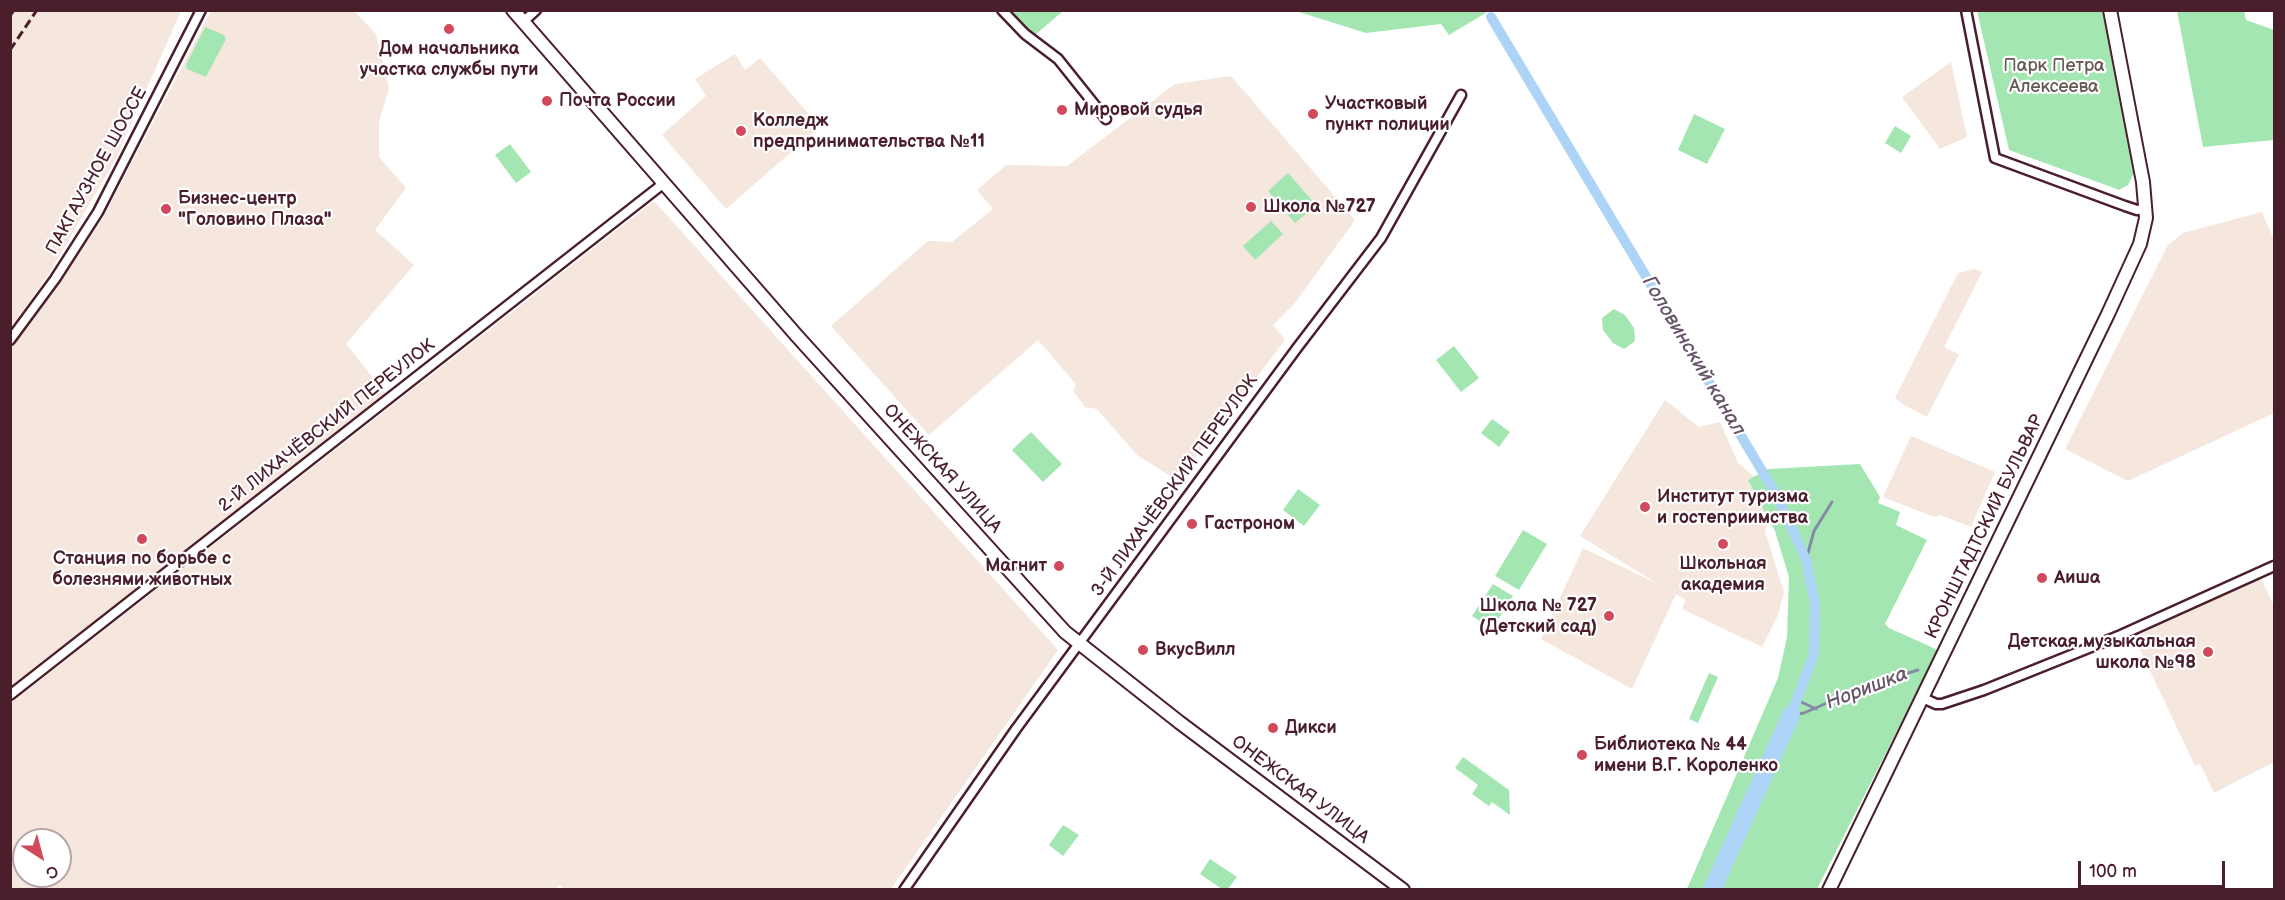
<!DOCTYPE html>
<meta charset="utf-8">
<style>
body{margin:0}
#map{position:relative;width:2285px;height:900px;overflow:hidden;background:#fff;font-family:"Balsamiq Sans",sans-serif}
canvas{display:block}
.frame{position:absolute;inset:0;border:12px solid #4a1f2b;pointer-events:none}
.north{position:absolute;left:12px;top:828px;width:60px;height:60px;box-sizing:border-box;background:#fff;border:2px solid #b7a5aa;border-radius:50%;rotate:144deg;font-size:16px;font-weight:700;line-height:24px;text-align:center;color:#4a1f2b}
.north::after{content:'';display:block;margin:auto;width:21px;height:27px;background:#d1495b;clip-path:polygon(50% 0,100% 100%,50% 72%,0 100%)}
.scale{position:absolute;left:2078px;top:861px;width:147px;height:27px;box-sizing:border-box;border:3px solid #4a1f2b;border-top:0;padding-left:8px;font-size:18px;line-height:21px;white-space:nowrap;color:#4a1f2b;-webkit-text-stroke:4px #fff;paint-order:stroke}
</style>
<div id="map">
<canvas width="2285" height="900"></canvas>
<div class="frame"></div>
<div class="north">С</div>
<div class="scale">100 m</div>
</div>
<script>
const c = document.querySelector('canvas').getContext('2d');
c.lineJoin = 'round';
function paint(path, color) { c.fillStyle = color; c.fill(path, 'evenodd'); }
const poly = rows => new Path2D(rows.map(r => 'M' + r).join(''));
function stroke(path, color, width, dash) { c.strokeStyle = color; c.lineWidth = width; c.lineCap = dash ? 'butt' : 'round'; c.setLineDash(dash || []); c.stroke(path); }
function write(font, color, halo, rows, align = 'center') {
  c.font = font + ' "Balsamiq Sans",sans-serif'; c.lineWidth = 4.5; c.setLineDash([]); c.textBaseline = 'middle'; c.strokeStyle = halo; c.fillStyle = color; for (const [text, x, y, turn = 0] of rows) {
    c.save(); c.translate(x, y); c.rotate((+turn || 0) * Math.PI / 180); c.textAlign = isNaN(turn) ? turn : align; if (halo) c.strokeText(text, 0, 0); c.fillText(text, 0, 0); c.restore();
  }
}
paint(poly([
 [10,11,181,11,116,158,47,277,11,327],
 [211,11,354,11,376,34,389,88,379,122,379,157,406,188,375,230,414,265,346,344,386,394,11,686,10,346,55,287,103,218],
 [735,54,745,70,760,58,820,127,726,209,662,135,706,96,695,79],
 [1951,62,1967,137,1940,149,1902,97],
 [1231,76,1355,220,1295,303,1273,325,1285,340,1178,481,1137,455,1097,409,1085,407,1073,391,1076,384,1038,340,929,435,831,326,928,241,952,242,993,209,977,190,1006,165,1067,166,1175,84],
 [654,201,1058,650,891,889,564,890,560,885,554,890,11,889,11,703],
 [24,840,60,840,60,876,24,876],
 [2262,212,2274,240,2274,413,2128,481,2065,449,2168,245,2183,233],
 [1974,269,1982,272,1944,347,1959,354,1927,417,1904,405,1895,398,1958,273],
 [1665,400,1699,427,1720,422,1738,463,1777,496,1765,531,1784,592,1778,615,1762,647,1682,609,1686,600,1676,594,1632,689,1541,639,1583,548,1658,584,1580,536],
 [1911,436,1995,472,1971,527,1940,515,1934,517,1883,497],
 [2261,578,2274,606,2274,762,2214,793,2200,764,2195,766,2134,637]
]), '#f5e6de');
paint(poly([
 [1011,11,1063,11,1035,35],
 [1296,11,1489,11,1449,35,1441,24,1366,33],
 [1977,11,2103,11,2133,163,2133,175,2128,185,2119,190,2114,188,2009,150],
 [2177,11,2244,11,2246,20,2274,30,2274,140,2203,147],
 [205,27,224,35,226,39,206,77,187,69,186,65],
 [1694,114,1725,129,1707,164,1678,150],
 [1895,126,1911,136,1901,153,1885,143],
 [510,144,531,172,516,183,495,155],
 [1288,173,1316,205,1295,223,1268,191],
 [1271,221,1283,234,1255,260,1243,246],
 [1614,309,1625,315,1634,328,1635,341,1624,349,1613,343,1603,330,1602,318],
 [1454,346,1479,378,1461,392,1436,360],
 [1492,419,1510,432,1499,447,1481,433],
 [1031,432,1062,464,1043,482,1012,450],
 [1860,464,1880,497,1878,503,1900,512,1896,525,1927,540,1885,624,1889,628,1938,650,1817,889,1687,889,1778,678,1787,637,1789,577,1775,531,1748,480,1768,469],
 [1298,489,1320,505,1304,526,1283,510],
 [1523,530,1547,544,1519,590,1495,576],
 [1493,584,1513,596,1492,629,1472,616],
 [1709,673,1718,677,1698,723,1689,719],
 [1463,757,1509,790,1510,815,1492,802,1489,806,1472,794,1478,785,1455,768],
 [1063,825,1079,835,1063,856,1049,845],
 [1210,859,1237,877,1228,889,1222,889,1200,874]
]), '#a3e6b1');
stroke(poly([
 [1806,560,1814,531,1832,502],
 [1797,700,1816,709],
 [1791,715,1804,713,1868,685,1918,670]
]), '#858ba5', 3);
stroke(poly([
 [1491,17,1777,496,1806,560,1815,604,1814,654,1791,715]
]), '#add3f6', 10);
stroke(poly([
 [1712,890,1791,715]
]), '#add3f6', 18);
const street = poly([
 [1002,10,1025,34,1058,59,1106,119],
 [1966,10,1995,158,2125,206,2137,210,2146,209],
 [523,22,536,10],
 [10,340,55,279,98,212,201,10],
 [10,695,664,183],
 [1923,698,1936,704,1942,704,1984,690,2121,635,2274,566],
 [904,890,1016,729,1297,348,1381,238,1461,95]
]);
const secondary = poly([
 [513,10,797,336,1065,632,1179,722,1403,890],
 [1829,890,2108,314,2140,244,2146,218,2143,182,2110,10]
]);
stroke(street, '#4a1f2b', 13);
stroke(secondary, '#4a1f2b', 16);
stroke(street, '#fff', 8);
stroke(secondary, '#fff', 12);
stroke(poly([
 [10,16,14,10],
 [10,50,37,10]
]), '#4a1f2b', 3, [9, 4.5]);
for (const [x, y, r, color] of [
 [449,29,6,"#d1495b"],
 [547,101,6,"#d1495b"],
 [1062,110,6,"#d1495b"],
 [1313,114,6,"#d1495b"],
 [741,131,6,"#d1495b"],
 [1251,207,6,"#d1495b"],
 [166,209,6,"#d1495b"],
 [1645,507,6,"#d1495b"],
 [1192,524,6,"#d1495b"],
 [142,539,6,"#d1495b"],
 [1723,544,6,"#d1495b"],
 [1059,566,6,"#d1495b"],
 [2042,578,6,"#d1495b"],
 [1609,616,6,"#d1495b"],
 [1143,650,6,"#d1495b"],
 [2208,652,6,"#d1495b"],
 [1273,728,6,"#d1495b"],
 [1582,755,6,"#d1495b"]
]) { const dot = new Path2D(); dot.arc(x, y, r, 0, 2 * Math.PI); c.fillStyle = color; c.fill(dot); stroke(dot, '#fff', 2); }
write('bold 18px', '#4a1f2b', '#fff', [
 ["Дом начальника",449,49,"center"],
 ["участка службы пути",449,70,"center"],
 ["Почта России",559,101],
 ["Участковый",1325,104],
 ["пункт полиции",1325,125],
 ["Мировой судья",1074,110],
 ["Колледж",753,121],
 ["предпринимательства №11",753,142],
 ["Бизнес-центр",178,199],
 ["\"Головино Плаза\"",178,220],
 ["Школа №727",1263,207],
 ["Институт туризма",1657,497],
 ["и гостеприимства",1657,518],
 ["Гастроном",1204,524],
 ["Станция по борьбе с",142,559,"center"],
 ["болезнями животных",142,580,"center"],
 ["Школьная",1723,564,"center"],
 ["академия",1723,585,"center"],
 ["Магнит",1047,566,"right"],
 ["Аиша",2054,578],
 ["Школа № 727",1597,606,"right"],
 ["(Детский сад)",1597,627,"right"],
 ["Детская музыкальная",2196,642,"right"],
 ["школа №98",2196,663,"right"],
 ["ВкусВилл",1155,650],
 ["Дикси",1285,728],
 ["Библиотека № 44",1594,745],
 ["имени В.Г. Короленко",1594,766]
], 'left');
write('18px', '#655b53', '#fff', [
 ["Парк Петра",2054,66],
 ["Алексеева",2054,87]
]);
write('18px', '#4a1f2b', '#fff', [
 ["ПАКГАУЗНОЕ ШОССЕ",97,171,-61],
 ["2-Й ЛИХАЧЁВСКИЙ ПЕРЕУЛОК",327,426,-38],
 ["ОНЕЖСКАЯ УЛИЦА",942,469,48],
 ["3-Й ЛИХАЧЁВСКИЙ ПЕРЕУЛОК",1175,486,-54],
 ["КРОНШТАДТСКИЙ БУЛЬВАР",1985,527,-64],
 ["ОНЕЖСКАЯ УЛИЦА",1300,790,37]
]);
write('italic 20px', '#685568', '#fff', [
 ["Головинский канал",1693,356,59],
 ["Норишка",1867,689,-21]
]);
</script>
